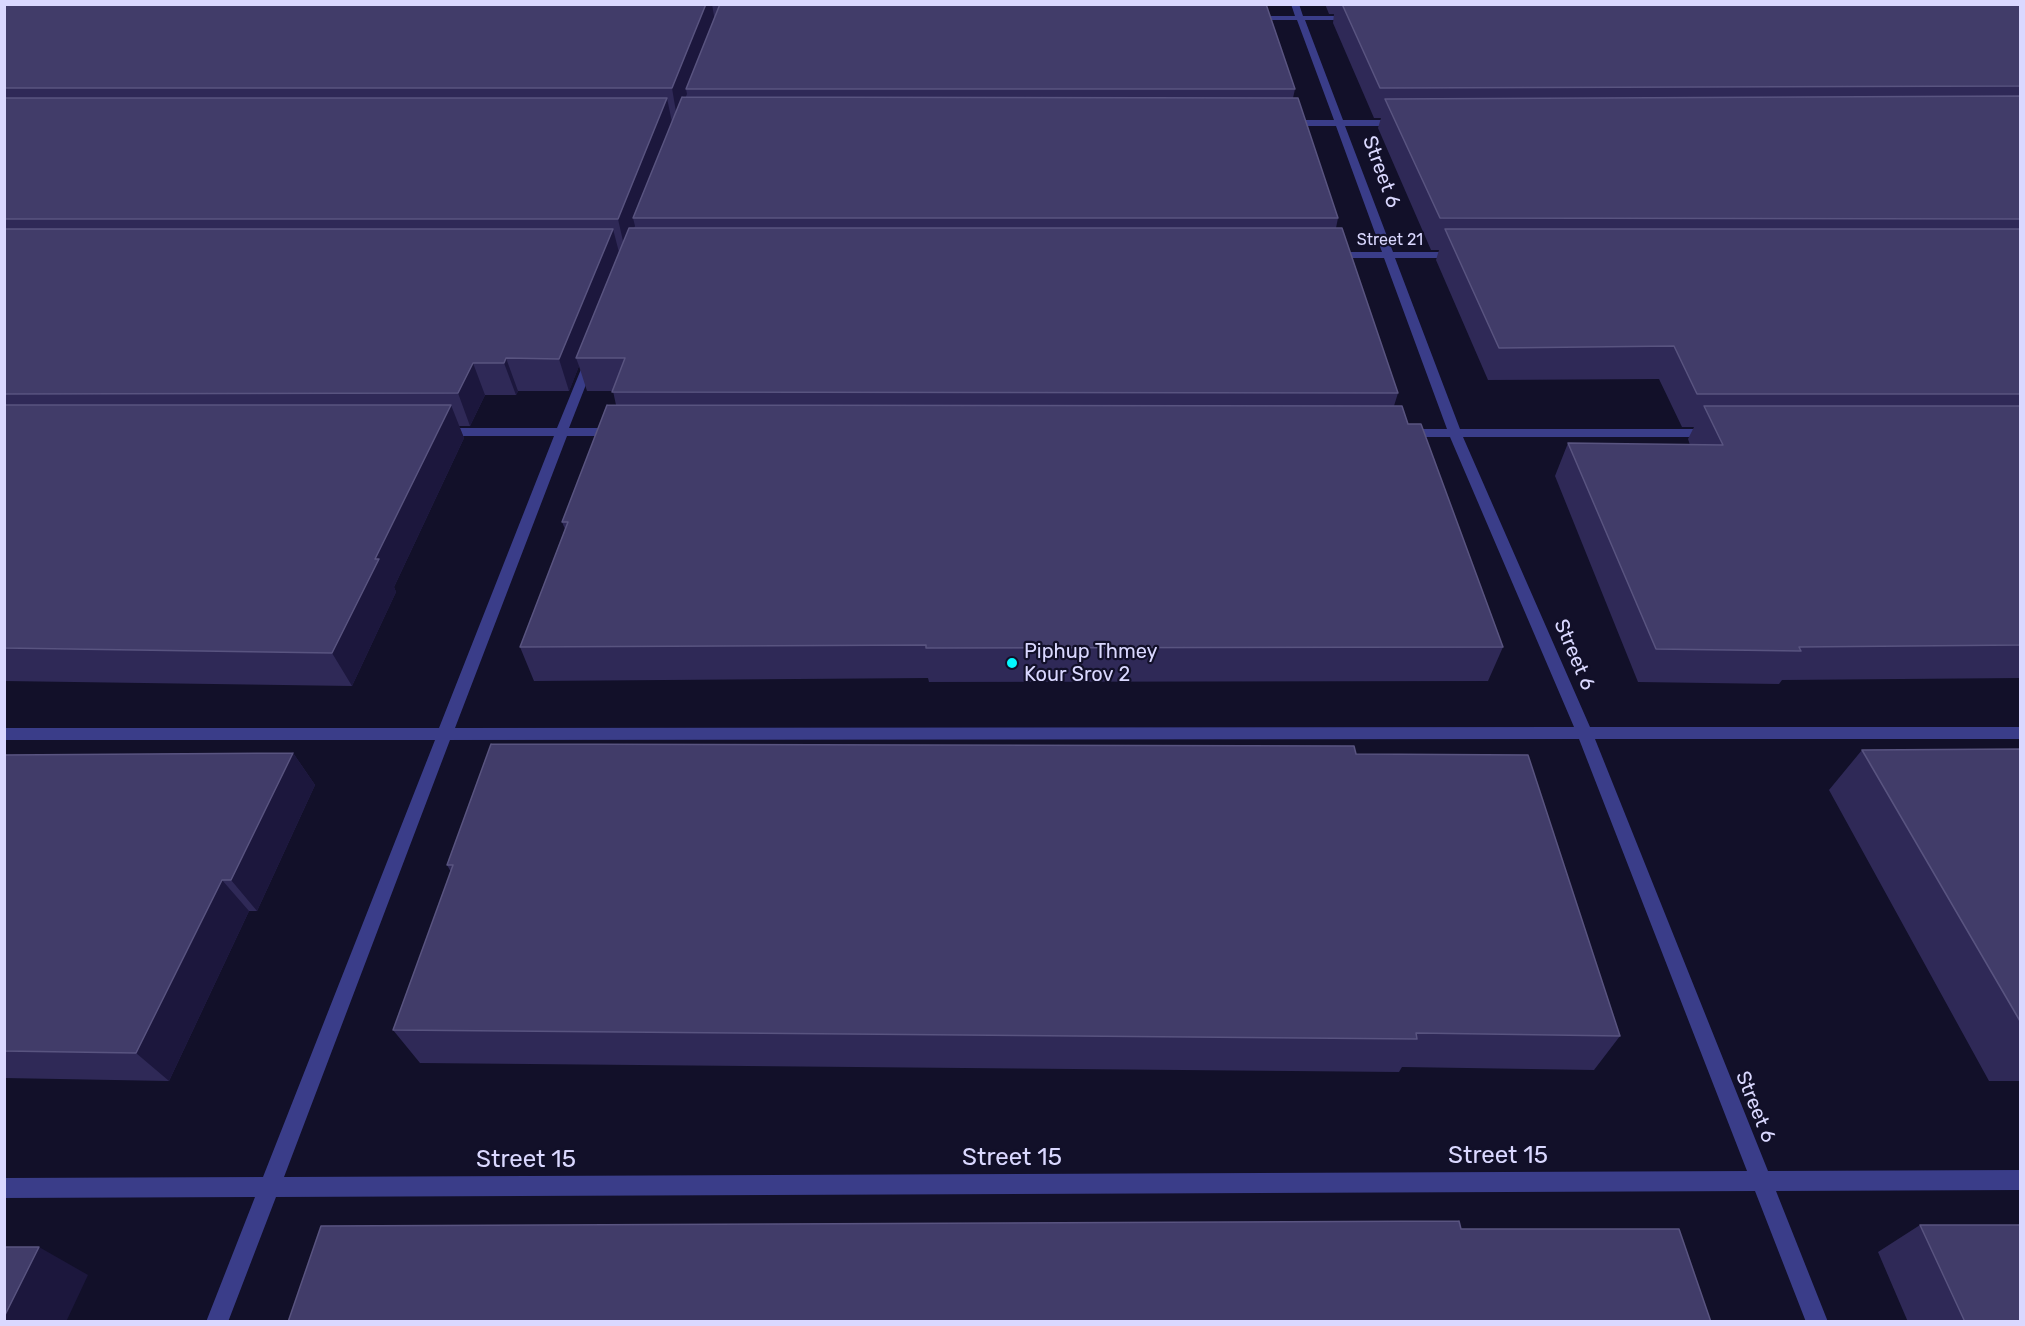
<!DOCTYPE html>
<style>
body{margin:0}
#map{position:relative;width:2025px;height:1326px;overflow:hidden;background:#121029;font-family:Rubik,sans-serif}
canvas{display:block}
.frame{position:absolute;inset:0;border:6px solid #dad8ff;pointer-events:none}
</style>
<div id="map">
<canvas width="2025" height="1326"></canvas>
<div class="frame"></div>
</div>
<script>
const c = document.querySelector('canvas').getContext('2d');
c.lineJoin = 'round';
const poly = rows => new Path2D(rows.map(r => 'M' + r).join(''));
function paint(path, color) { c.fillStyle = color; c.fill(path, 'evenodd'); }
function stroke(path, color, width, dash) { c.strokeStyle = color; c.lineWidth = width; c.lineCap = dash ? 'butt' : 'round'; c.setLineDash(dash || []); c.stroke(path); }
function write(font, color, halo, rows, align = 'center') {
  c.font = font + ' Rubik,sans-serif'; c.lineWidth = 4.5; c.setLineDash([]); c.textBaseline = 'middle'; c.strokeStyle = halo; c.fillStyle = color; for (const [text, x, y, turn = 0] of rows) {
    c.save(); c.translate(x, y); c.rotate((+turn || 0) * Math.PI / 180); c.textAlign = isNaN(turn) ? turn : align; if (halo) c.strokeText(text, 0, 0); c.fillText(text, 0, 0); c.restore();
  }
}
paint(poly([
 [1291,4,1299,4,1303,16,1355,16,1359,18,1355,20,1305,20,1343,120,1400,120,1405,123,1400,126,1345,126,1393,252,1456,252,1461,255,1456,258,1395,258,1460,429,1711,429,1717,433,1711,437,1463,437,1590,727,2020,727,2020,739,1595,739,1768,1171,2020,1170,2020,1190,1776,1191,1828,1322,1806,1322,1755,1191,276,1197,228,1322,206,1322,255,1197,4,1198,4,1178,263,1177,435,740,4,740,4,728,439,728,554,436,442,436,436,432,442,428,557,428,586,357,594,357,596,359,569,428,616,428,622,432,616,436,567,436,455,728,1574,727,1450,437,1405,437,1399,433,1405,429,1447,429,1384,258,1330,258,1325,255,1330,252,1382,252,1336,126,1289,126,1284,123,1289,120,1334,120,1297,20,1253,20,1249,18,1253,16,1295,16,1291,4],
 [1579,739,1747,1171,284,1177,450,740,1579,739]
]), '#3a3d89');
paint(poly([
 [4,4,1266,4,1295,89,1293,98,1338,218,1336,228,1398,393,1394,406,1408,424,1503,647,1488,681,929,682,928,678,534,681,520,647,565,529,562,522,616,405,613,391,587,391,579,366,569,391,518,391,516,395,485,395,470,426,459,426,464,438,394,587,396,592,352,686,4,681],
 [1325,4,2020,4,2020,678,1782,680,1779,684,1638,682,1555,476,1568,443,1690,445,1688,439,1694,427,1682,427,1659,379,1488,380,1436,260,1439,250,1431,250,1378,128,1381,118,1374,118,1333,23,1334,14,1329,14],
 [2020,749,2020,1081,1989,1081,1829,790,1862,750],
 [293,753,315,785,257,911,249,911,169,1081,4,1078,4,755],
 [1356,754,1620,1036,1594,1070,1402,1067,1399,1072,420,1063,393,1030,451,872,447,865],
 [1920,1225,2020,1322,1908,1322,1878,1252]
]), '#2f2957');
paint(poly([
 [706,4,712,4,715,22,686,89,687,94,677,118,672,88],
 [667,98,673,127,633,218,635,226,625,250,618,219],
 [613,229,621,260,576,358,579,366,569,391,559,359],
 [506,358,518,391,516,395,504,363],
 [473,363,485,395,470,426,458,393],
 [451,405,464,438,394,587,396,592,352,686,332,653,375,559],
 [293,753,315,785,257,911,231,880],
 [222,880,249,911,169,1081,136,1053],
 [39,1247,88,1275,66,1322,4,1322,4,1317]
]), '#1c173d');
const building = poly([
 [4,4,706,4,672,88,4,88,4,4],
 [720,4,1266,4,1295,89,686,89,720,4],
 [1342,4,2020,4,2020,86,1380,88,1342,4],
 [2020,96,2020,219,1440,218,1385,99,2020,96],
 [682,97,1298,98,1338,218,633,218,682,97],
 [4,98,667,98,618,219,4,219,4,98],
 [629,228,1342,228,1398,393,612,392,625,358,576,358,629,228],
 [4,229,613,229,559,359,506,358,504,363,473,363,458,393,4,394,4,229],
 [1445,229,2020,229,2020,394,1697,394,1674,346,1499,348,1445,229],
 [4,405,451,405,375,559,379,559,332,653,4,648,4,405],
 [607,405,1402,406,1408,424,1421,424,1503,647,926,648,926,645,520,647,568,522,562,522,607,405],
 [1704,406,2020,406,2020,645,1799,647,1801,651,1656,649,1568,443,1723,445,1704,406],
 [491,744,1354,746,1356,754,1528,755,1620,1036,1416,1033,1417,1039,393,1030,453,865,447,865,491,744],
 [2020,749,2020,1021,1862,750,2020,749],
 [293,753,231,880,222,880,136,1053,4,1051,4,755,293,753],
 [1459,1221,1461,1229,1679,1229,1711,1322,288,1322,321,1226,1459,1221],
 [1920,1225,2020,1225,2020,1322,1965,1322,1920,1225],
 [4,1247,39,1247,4,1317,4,1247]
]);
paint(building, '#413c69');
stroke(building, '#595480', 1.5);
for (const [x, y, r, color] of [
 [1012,663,6,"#04f8ff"]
]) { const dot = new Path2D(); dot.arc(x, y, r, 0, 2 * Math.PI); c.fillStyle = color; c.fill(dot); stroke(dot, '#121029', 2); }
write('16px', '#dad8ff', '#121029', [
 ["Street 21",1390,240]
]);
write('20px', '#dad8ff', '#121029', [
 ["Street 6",1381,172,70],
 ["Street 6",1574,655,67],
 ["Street 6",1755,1107,68]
]);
write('20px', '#dad8ff', '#121029', [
 ["Piphup Thmey",1024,652],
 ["Kour Srov 2",1024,675]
], 'left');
write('24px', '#dad8ff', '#121029', [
 ["Street 15",1498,1156],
 ["Street 15",1012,1158],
 ["Street 15",526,1160]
]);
</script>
